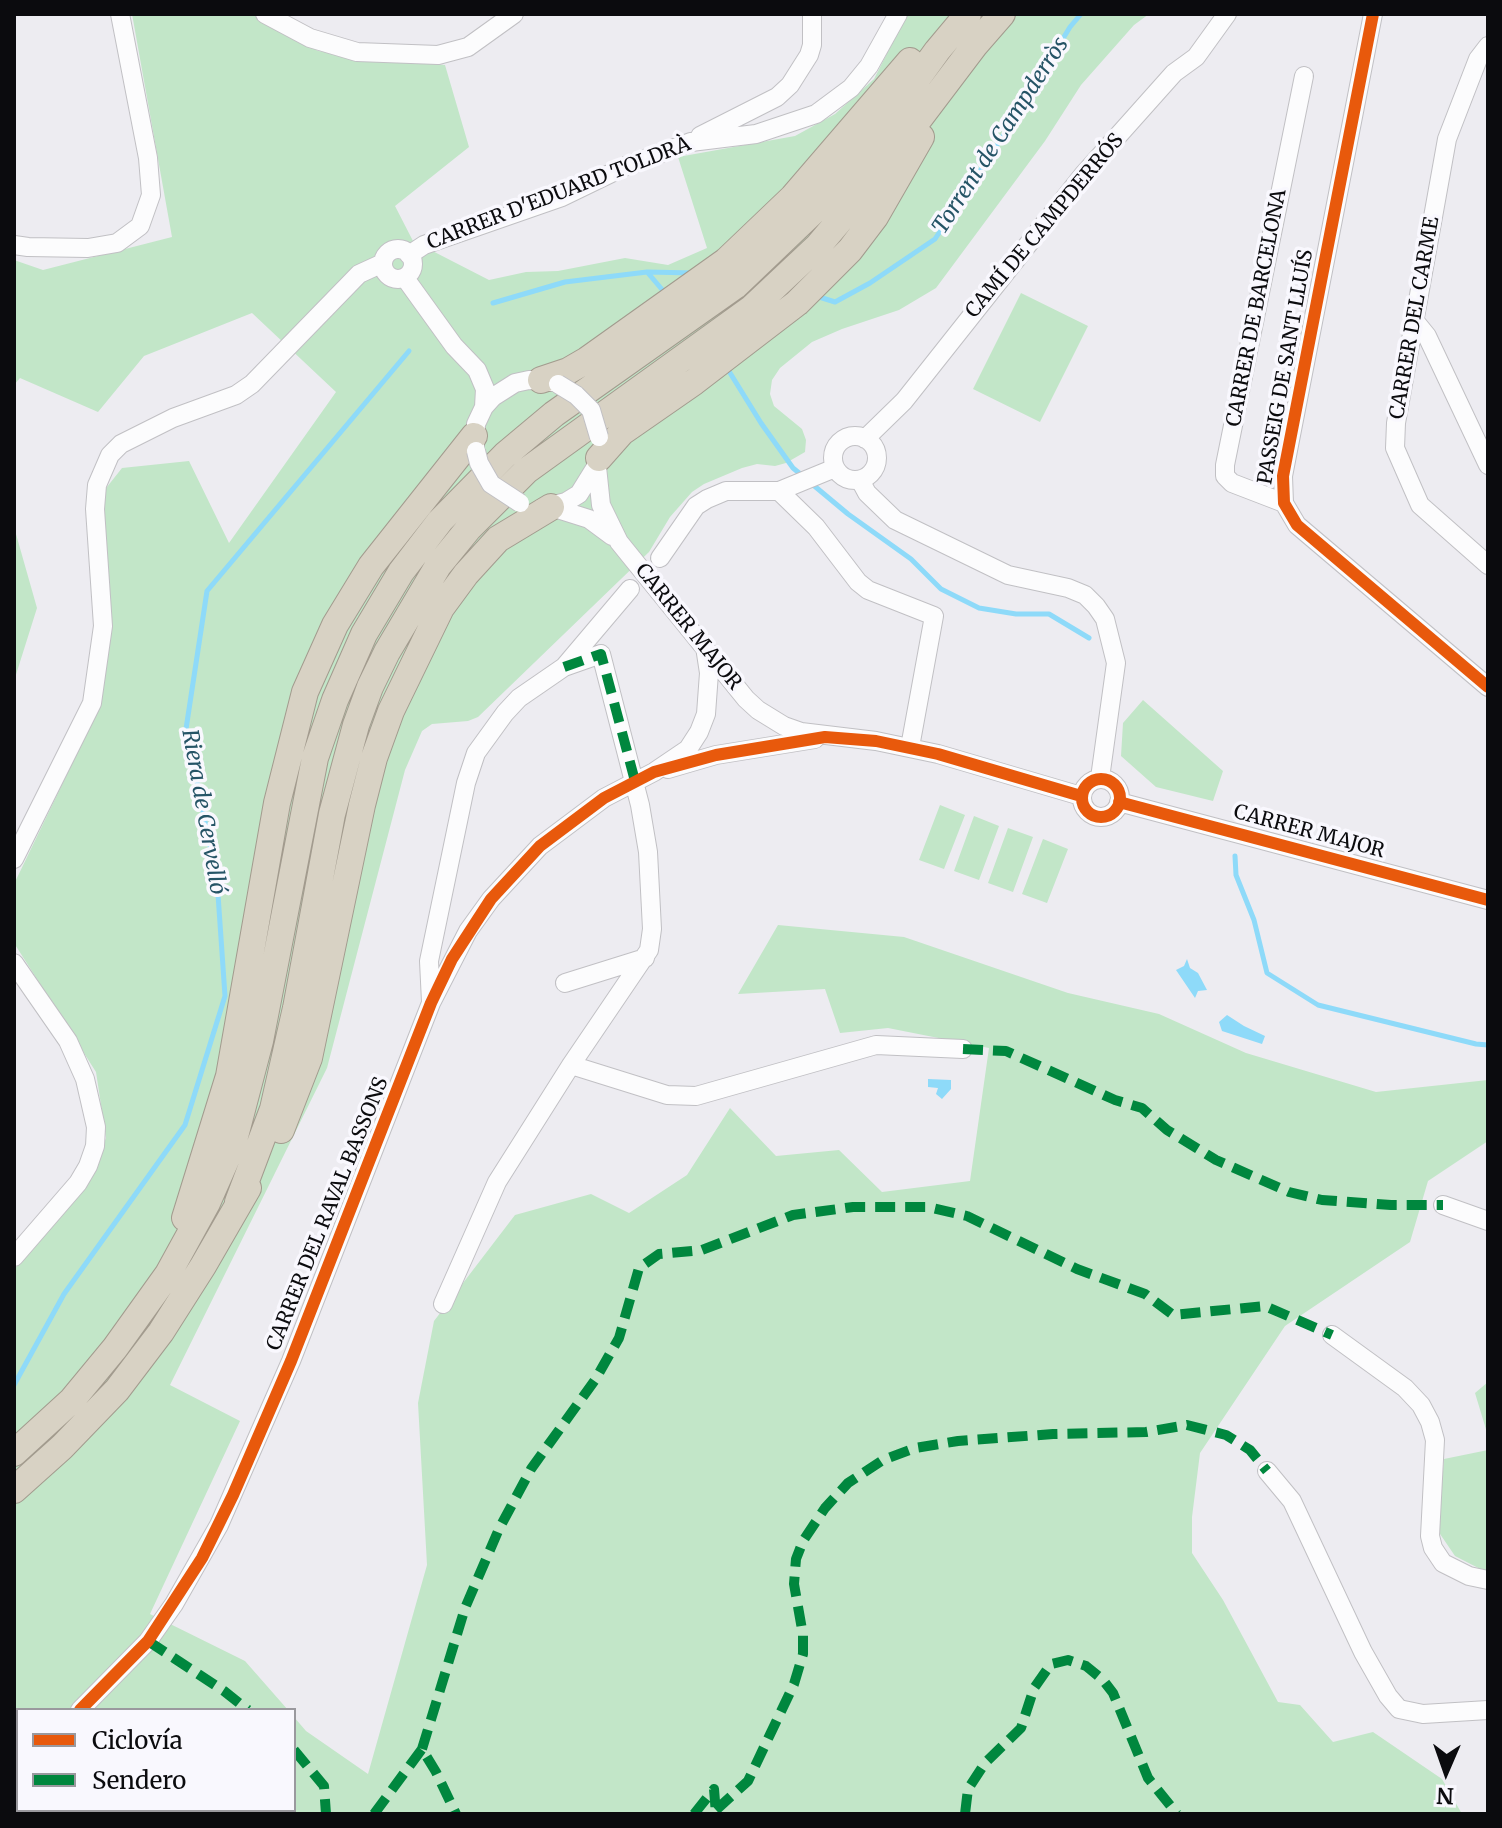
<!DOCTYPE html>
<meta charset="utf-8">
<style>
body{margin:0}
#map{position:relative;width:1502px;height:1828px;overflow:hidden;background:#edecf1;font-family:Merriweather,serif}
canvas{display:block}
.frame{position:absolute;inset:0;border:16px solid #0b0b0e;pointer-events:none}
.legend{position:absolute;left:16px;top:1708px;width:280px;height:104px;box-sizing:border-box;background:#f9f8fe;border:2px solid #9a999e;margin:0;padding:10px 14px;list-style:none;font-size:24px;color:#0b0b0e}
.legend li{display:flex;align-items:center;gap:16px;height:40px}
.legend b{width:40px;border:2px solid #9a999e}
.north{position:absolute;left:1406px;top:1732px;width:80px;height:80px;-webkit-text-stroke:6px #f9f8fe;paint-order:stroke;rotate:182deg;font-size:22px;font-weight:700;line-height:32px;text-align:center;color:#0b0b0e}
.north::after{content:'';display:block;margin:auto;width:28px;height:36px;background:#0b0b0e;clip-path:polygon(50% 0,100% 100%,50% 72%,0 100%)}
</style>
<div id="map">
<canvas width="1502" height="1828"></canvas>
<div class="frame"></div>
<ul class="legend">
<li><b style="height:10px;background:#e8590c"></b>Ciclovía</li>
<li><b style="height:10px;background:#00873e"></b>Sendero</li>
</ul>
<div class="north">N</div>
</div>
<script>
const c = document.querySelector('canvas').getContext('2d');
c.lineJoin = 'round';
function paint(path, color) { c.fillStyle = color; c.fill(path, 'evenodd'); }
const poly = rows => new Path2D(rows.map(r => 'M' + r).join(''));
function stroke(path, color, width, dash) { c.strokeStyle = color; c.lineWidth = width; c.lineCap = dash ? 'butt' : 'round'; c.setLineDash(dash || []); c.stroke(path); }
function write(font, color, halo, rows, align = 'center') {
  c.font = font + ' Merriweather,serif'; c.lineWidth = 7; c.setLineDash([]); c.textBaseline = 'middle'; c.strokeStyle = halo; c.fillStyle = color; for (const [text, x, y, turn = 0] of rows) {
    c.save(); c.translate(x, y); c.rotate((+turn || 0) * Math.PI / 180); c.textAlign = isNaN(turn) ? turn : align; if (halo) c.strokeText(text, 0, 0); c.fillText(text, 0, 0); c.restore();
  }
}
paint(poly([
 [132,14,251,14,318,51,445,65,469,147,395,206,413,241,489,280,526,272,558,271,625,258,668,265,707,248,678,157,795,136,835,114,874,79,907,14,1149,14,1134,25,1081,85,1045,141,936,288,899,310,842,329,812,342,780,368,772,380,770,394,774,406,802,429,806,440,805,452,786,463,775,466,757,464,742,468,704,484,692,492,670,517,649,552,478,717,468,721,432,724,422,731,405,770,327,1068,170,1385,240,1421,150,1614,245,1661,288,1710,18,1710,18,1760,14,1758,14,1269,31,1252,88,1183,106,1138,96,1072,14,943,14,884,101,704,111,633,103,492,122,468,189,461,229,543,336,392,252,313,144,356,98,412,20,378,14,385,14,260,43,270,172,237],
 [1021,293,1088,326,1040,422,973,389],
 [14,527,37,608,14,681],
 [1143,700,1223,771,1213,801,1156,787,1121,756,1123,723],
 [940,805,965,815,944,869,919,860],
 [974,816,999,826,979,880,954,871],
 [1008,828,1033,837,1013,892,988,883],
 [1043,839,1068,849,1047,903,1022,894],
 [778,925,904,937,1068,993,1159,1014,1246,1053,1376,1092,1488,1080,1488,1141,1428,1181,1410,1242,1285,1326,1200,1453,1192,1517,1192,1553,1223,1600,1278,1702,1300,1705,1333,1742,1373,1732,1442,1779,1462,1814,82,1814,84,1810,294,1810,294,1717,306,1731,368,1774,427,1565,418,1403,434,1321,515,1215,591,1194,629,1213,687,1175,730,1108,776,1156,839,1150,882,1192,970,1181,989,1048,888,1028,840,1033,825,989,738,994],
 [1488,1382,1488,1436,1475,1393],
 [1488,1450,1488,1573,1455,1556,1438,1531,1444,1459]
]), '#c2e6c8');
paint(poly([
 [1187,959,1190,968,1198,973,1207,990,1198,991,1195,998,1176,970,1184,966],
 [1227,1015,1244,1026,1265,1036,1262,1044,1222,1031,1219,1022],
 [928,1079,951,1080,951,1089,942,1099,936,1094,938,1088,928,1087]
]), '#8edaf9');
stroke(poly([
 [648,273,665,293],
 [816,296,835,302,870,283,935,239,1016,116,1070,27,1081,14],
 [493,303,565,282,647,272,694,273],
 [727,368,761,423,793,468,804,477],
 [812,484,848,514,911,559,941,589,979,608,1016,614,1049,614,1089,638],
 [1235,856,1236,875,1254,920,1267,973,1318,1005,1476,1044,1488,1045],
 [14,1385,64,1294,185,1125,225,996,217,880,186,729,207,591,409,351]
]), '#8edaf9', 5);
const minor = poly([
 [265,14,310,38,357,52,438,55,468,47,514,14],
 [1373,14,1283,476,1284,503,1297,525,1488,687],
 [1488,46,1478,59,1447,139,1396,423,1395,448,1420,505,1488,565],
 [700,136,777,97,790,85,809,55,812,45,812,14],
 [14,245,28,247,88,248,117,243,140,226,151,195,148,158,120,14],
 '383 264a15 15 0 1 1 30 0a15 15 0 1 1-30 0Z',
 [409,255,424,245,562,197,626,166,691,142,756,134,816,114,851,88,869,66,898,14],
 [405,278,454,346,477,370,485,389,484,407],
 [1414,320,1427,336,1488,465],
 '833 458a22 22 0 1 1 44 0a22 22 0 1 1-44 0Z',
 [865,439,904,401,1083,175,1174,73,1196,57,1227,14],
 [475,446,476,424,484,407,493,397,515,383,529,380,552,382],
 [597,467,601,505,619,542,746,699,758,710,784,726,801,732,876,741,938,754,1081,796],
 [860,480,867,493,895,520,1008,575,1068,588,1085,595,1096,606,1105,619,1116,663,1100,778],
 [779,491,816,527,858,582,868,590,934,616,910,747],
 [1284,503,1232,483,1225,476,1225,465,1304,76],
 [551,507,589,519,612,536],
 [542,508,566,502,579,494,597,465],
 [660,558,696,506,707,499,726,491,779,491,835,468],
 [668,769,716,755,815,739],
 '1082 798a19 19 0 1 1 38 0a19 19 0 1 1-38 0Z',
 [1119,802,1488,900],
 [14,859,92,703,103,626,95,509,97,485,110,455,121,444,173,418,236,395,252,384,359,274,383,263],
 [14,963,68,1041,85,1079,96,1127,95,1146,88,1166,78,1183,14,1257],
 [565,983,645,958],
 [431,1002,429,961,466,783,476,753,505,713,519,698,564,667,630,589],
 [571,1065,667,1095,696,1096,876,1045,963,1049],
 [1443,1205,1488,1221],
 [443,1304,497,1182,571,1065,649,950,652,929,648,852,640,805,601,654,564,667],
 [1332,1335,1405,1388,1421,1405,1430,1422,1435,1440,1430,1536,1433,1548,1443,1563,1469,1576,1488,1580],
 [1267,1471,1292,1501,1363,1652,1388,1696,1399,1709,1423,1714,1488,1710],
 [80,1710,148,1641,174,1604,219,1525,291,1361,431,1003,468,931,491,899,540,846,604,798,654,772,688,749,699,732,706,714,709,673,705,647],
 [14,1760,18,1757]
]);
const highway = poly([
 [541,380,568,371,587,360,726,261,793,197,910,61],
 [599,458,622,432,694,382,797,303,850,250,875,217,921,137],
 [281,1130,309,1058,362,805,374,758,391,711,441,608,466,574,498,539,551,507],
 [238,1202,273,1109,296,1008,332,814,356,725,370,687,387,652,438,566,469,528,526,471,752,308,818,246,863,193,975,45,1002,14],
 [185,1218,229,1076,277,803,305,692,335,625,371,566,474,436],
 [14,1453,72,1400,115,1348,168,1274,207,1203,233,1144,260,1041,315,758,335,700,364,634,401,572,440,521,505,455,554,414,735,286,823,202,863,153,937,51,968,14],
 [14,1490,62,1447,117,1390,161,1332,203,1266,248,1188]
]);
stroke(minor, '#c1c0c4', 20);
stroke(highway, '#a29b8e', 28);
stroke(minor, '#fcfcfd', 18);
stroke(highway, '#d8d2c4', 26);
const minorBridge = poly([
 [558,384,576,395,591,410,599,437],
 [476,451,479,463,491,484,520,503]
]);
stroke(minorBridge, '#c1c0c4', 20, []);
stroke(minorBridge, '#fcfcfd', 18);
stroke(poly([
 [564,667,601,654,635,781],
 [963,1049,1006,1051,1115,1100,1142,1108,1167,1130,1216,1160,1289,1192,1322,1200,1391,1205,1443,1205],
 [148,1641,224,1691,248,1710],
 [422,1749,465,1608,499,1529,531,1469,595,1380,619,1338,639,1268,659,1254,702,1250,793,1215,853,1207,928,1207,967,1216,1077,1269,1145,1294,1173,1315,1265,1306,1332,1335],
 [294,1750,324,1786,326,1814],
 [716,1810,748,1781,794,1684,803,1654,803,1635,794,1584,796,1559,803,1541,825,1508,848,1483,883,1460,915,1448,958,1441,1053,1434,1146,1432,1187,1425,1226,1435,1250,1450,1267,1471],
 [374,1814,422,1749,436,1772,456,1814],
 [694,1814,714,1789,716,1814],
 [965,1814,968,1789,985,1763,1021,1728,1034,1688,1051,1664,1068,1660,1086,1666,1103,1680,1113,1693,1148,1778,1177,1814]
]), '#00873e', 10, [20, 10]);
stroke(poly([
 [1373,14,1283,476,1284,503,1297,525,1488,687],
 '1082 798a19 19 0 1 1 38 0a19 19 0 1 1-38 0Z',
 [1119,802,1488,900],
 [80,1710,148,1641,202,1558,233,1495,291,1361,431,1003,452,959,491,899,540,846,604,798,654,772,716,755,825,737,876,741,938,754,1081,796]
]), '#e8590c', 12);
write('20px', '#0b0b0e', '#f9f8fe', [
 ["CARRER D'EDUARD TOLDRÀ",559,194,-21],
 ["CAMÍ DE CAMPDERRÓS",1045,226,-50],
 ["CARRER DE BARCELONA",1257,308,-79],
 ["CARRER DEL CARME",1415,318,-80],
 ["PASSEIG DE SANT LLUÍS",1286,367,-80],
 ["CARRER MAJOR",688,627,51],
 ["CARRER MAJOR",1309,832,15],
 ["CARRER DEL RAVAL BASSONS",328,1214,-68]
]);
write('italic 22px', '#255466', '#f9f8fe', [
 ["Torrent de Campderròs",1001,136,-57],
 ["Riera de Cervelló",203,812,80]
]);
</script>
